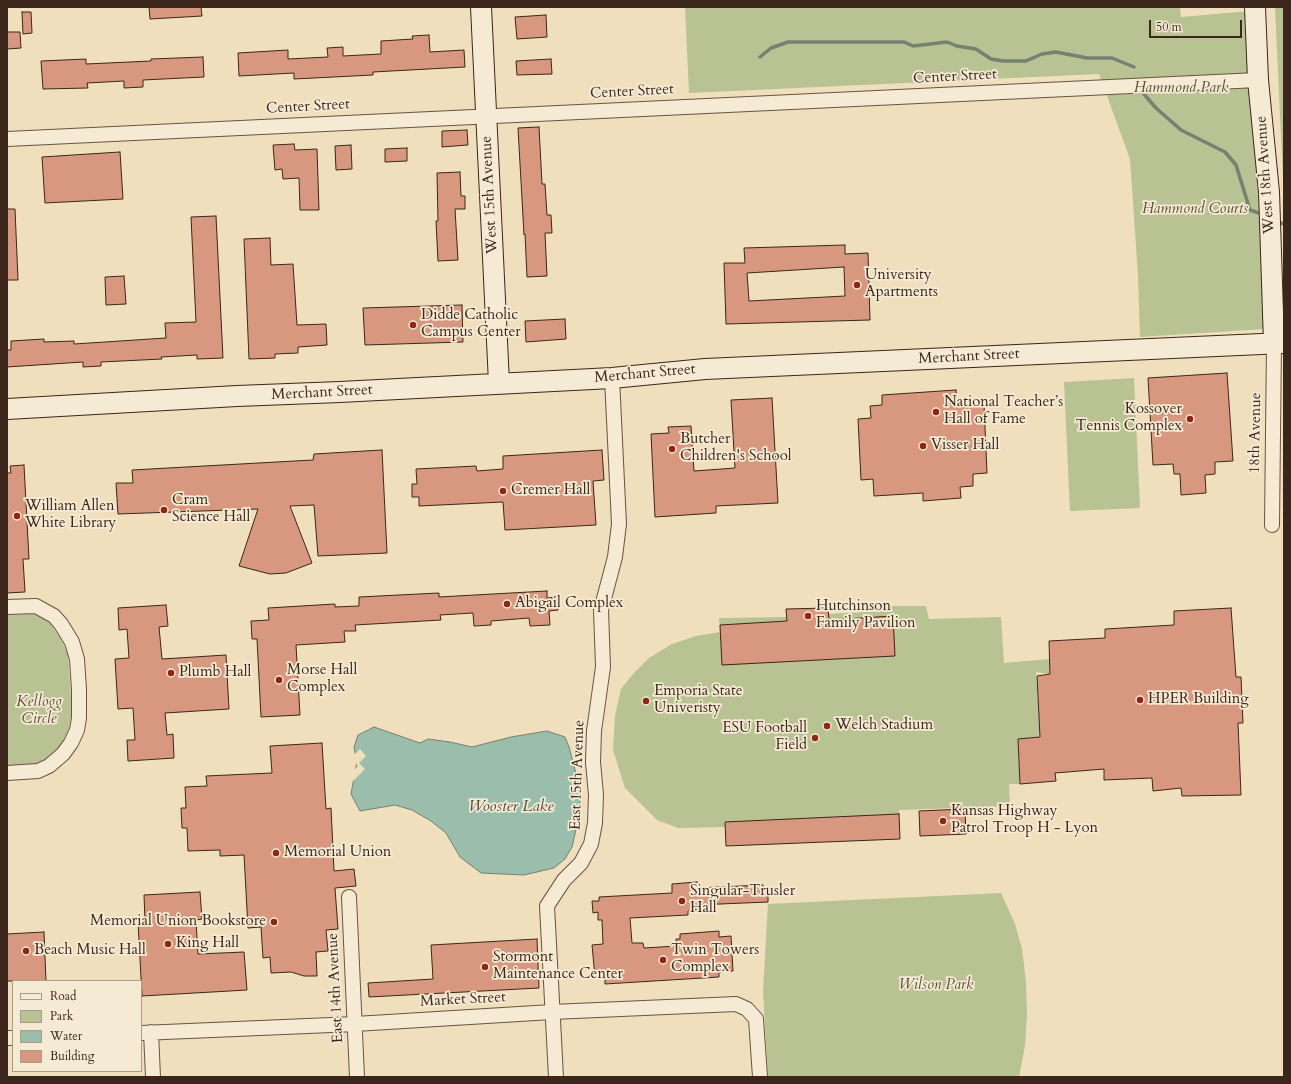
<!DOCTYPE html>
<meta charset="utf-8">
<style>
body{margin:0}
#map{position:relative;width:1291px;height:1084px;overflow:hidden;background:#f0dfbc;font-family:Cardo,serif}
canvas{display:block}
.frame{position:absolute;inset:0;border:8px solid #3c261b;pointer-events:none}
.legend{position:absolute;left:12px;top:980px;width:130px;height:92px;box-sizing:border-box;background:#f5ead3;border:1px solid #ab9c89;margin:0;padding:5px 7px;list-style:none;font-size:12px;color:#3c261b}
.legend li{display:flex;align-items:center;gap:8px;height:20px}
.legend b{width:20px;border:1px solid #ab9c89}
.scale{position:absolute;left:1149px;top:20px;width:93px;height:18px;box-sizing:border-box;border:2px solid #3c261b;border-top:0;padding-left:5px;font-size:12px;line-height:14px;white-space:nowrap;color:#3c261b;-webkit-text-stroke:3px #f5ead3;paint-order:stroke}
</style>
<div id="map">
<canvas width="1291" height="1084"></canvas>
<div class="frame"></div>
<ul class="legend">
<li><b style="height:5px;background:#f5ead3"></b>Road</li>
<li><b style="height:11px;background:#b8c292"></b>Park</li>
<li><b style="height:11px;background:#9bbdab"></b>Water</li>
<li><b style="height:11px;background:#d7987f"></b>Building</li>
</ul>
<div class="scale">50 m</div>
</div>
<script>
const c = document.querySelector('canvas').getContext('2d');
c.lineJoin = 'round';
function paint(path, color) { c.fillStyle = color; c.fill(path, 'evenodd'); }
const poly = rows => new Path2D(rows.map(r => 'M' + r).join(''));
function stroke(path, color, width, dash) { c.strokeStyle = color; c.lineWidth = width; c.lineCap = dash ? 'butt' : 'round'; c.setLineDash(dash || []); c.stroke(path); }
function write(font, color, halo, rows, align = 'center') {
  c.font = font + ' Cardo,serif'; c.lineWidth = 3.5; c.setLineDash([]); c.textBaseline = 'middle'; c.strokeStyle = halo; c.fillStyle = color; for (const [text, x, y, turn = 0] of rows) {
    c.save(); c.translate(x, y); c.rotate((+turn || 0) * Math.PI / 180); c.textAlign = isNaN(turn) ? turn : align; if (halo) c.strokeText(text, 0, 0); c.fillText(text, 0, 0); c.restore();
  }
}
paint(poly([
 [685,7,1180,7,1181,17,1250,11,1251,66,1259,194,1264,329,1140,337,1138,275,1130,159,1099,74,689,93],
 [1275,7,1284,7,1284,180,1283,180],
 [1134,378,1140,508,1070,511,1064,382],
 [893,606,926,606,929,619,1001,617,1004,663,1050,659,1050,674,1036,672,1040,737,1018,740,1020,784,1009,784,1010,806,899,810,900,839,726,846,725,827,678,828,657,820,625,788,613,750,615,716,621,689,633,674,649,658,672,644,696,636,720,632,719,618,786,617,786,609,828,608,829,614,885,611],
 [33,614,48,620,60,638,68,653,72,713,68,732,58,749,44,761,34,766,7,769,7,615],
 [1001,893,1015,924,1022,949,1026,982,1027,1014,1025,1046,1019,1077,768,1077,763,991,768,904]
]), '#b8c292');
const water = poly([
 [374,727,420,743,428,739,450,742,472,747,511,737,547,731,565,737,569,747,581,792,578,821,572,847,565,859,554,868,524,875,481,873,460,857,446,833,431,821,412,810,395,805,360,811,351,794,357,762,354,747,358,735,374,727]
]);
paint(water, '#9bbdab');
stroke(water, '#758171', 1);
paint(poly([
 [360,749,366,756,359,763,365,769,351,783,353,771,358,766,355,762,353,756]
]), '#f0dfbc');
stroke(poly([
 [760,57,771,48,788,42,904,42,913,46,947,42,957,46,976,49,991,59,1003,61,1026,61,1042,54,1056,52,1087,58,1112,58,1134,67],
 [1143,93,1156,108,1181,130,1225,152,1236,165,1250,210,1262,214],
 [1281,223,1284,224]
]), '#758171', 3.5);
const building = poly([
 [149,7,201,7,202,16,150,19,149,7],
 [22,12,31,12,32,33,23,34,22,12],
 [546,15,547,37,517,39,515,17,546,15],
 [7,32,20,32,21,48,7,49,7,32],
 [429,35,430,52,464,50,465,67,373,72,373,75,294,79,294,73,239,76,238,53,288,50,288,59,328,57,327,48,343,47,343,56,381,54,381,41,413,39,412,36,429,35],
 [203,57,204,77,143,80,143,87,124,88,124,81,87,83,88,88,43,89,41,61,86,59,86,64,151,61,151,59,203,57],
 [551,59,552,74,517,75,516,61,551,59],
 [539,127,542,184,545,184,547,215,551,215,552,233,545,233,547,276,527,277,525,234,524,235,518,128,539,127],
 [467,130,468,145,442,147,442,131,467,130],
 [294,144,295,150,317,149,319,210,300,210,299,178,283,179,282,169,275,170,273,145,294,144],
 [351,145,352,169,336,170,335,146,351,145],
 [407,148,407,161,385,162,385,149,407,148],
 [120,152,123,199,45,203,42,157,120,152],
 [460,172,461,196,465,196,465,209,455,209,458,260,438,261,436,221,438,221,437,173,460,172],
 [7,209,15,209,18,280,7,280,7,209],
 [216,216,223,358,197,359,197,355,161,357,162,359,101,362,101,366,83,367,83,362,7,367,7,350,11,350,11,341,44,339,44,342,74,341,74,344,166,338,165,323,196,322,191,217,216,216],
 [270,238,271,265,293,264,297,325,326,324,327,345,298,347,298,353,275,354,275,358,249,359,244,239,270,238],
 [845,245,845,254,868,253,870,320,726,324,724,263,745,263,744,248,845,245],
 [844,267,845,296,749,301,747,273,844,267],
 [124,276,126,304,106,305,105,277,124,276],
 [462,305,463,342,365,345,363,308,462,305],
 [565,319,566,339,526,342,525,321,565,319],
 [1227,373,1233,461,1215,462,1215,474,1205,475,1206,493,1181,495,1180,474,1174,474,1173,464,1153,465,1148,378,1227,373],
 [956,390,957,406,984,404,987,473,973,474,973,486,960,487,961,498,923,501,923,493,874,496,873,479,861,480,858,419,871,418,870,406,882,405,882,395,956,390],
 [772,398,778,503,716,506,716,513,655,517,651,434,669,433,668,427,691,426,694,471,735,468,731,400,772,398],
 [382,450,387,553,318,556,314,505,290,506,312,563,286,573,270,574,239,566,258,509,118,514,116,483,133,483,132,470,313,460,314,454,382,450],
 [602,450,604,480,593,481,596,525,505,530,503,502,419,506,419,497,412,497,412,484,417,484,416,469,476,466,477,471,503,469,503,456,602,450],
 [24,465,29,559,23,559,25,592,7,593,7,473,11,473,10,466,24,465],
 [547,591,547,598,557,597,558,610,549,611,550,625,530,626,529,618,491,621,491,625,474,626,473,613,440,615,441,620,355,625,356,631,344,631,345,642,296,645,300,715,261,717,257,639,252,639,251,621,269,620,268,608,335,604,335,607,359,606,359,597,439,593,439,597,547,591],
 [166,605,168,626,159,627,162,659,226,655,229,709,165,713,167,735,173,734,174,758,128,761,127,740,135,740,133,708,118,709,115,659,129,658,127,629,119,630,118,608,166,605],
 [828,608,829,620,893,616,895,656,722,665,720,625,787,621,786,609,828,608],
 [1231,608,1236,677,1241,677,1243,723,1238,723,1241,795,1182,796,1181,788,1153,791,1152,778,1104,780,1104,769,1055,773,1056,781,1020,784,1018,739,1040,737,1037,676,1050,674,1049,641,1105,638,1105,629,1174,625,1174,611,1231,608],
 [322,743,326,809,331,808,334,871,354,869,356,886,335,888,338,929,326,930,328,951,316,952,317,976,304,976,291,972,271,973,270,957,263,958,261,927,248,928,244,855,220,856,220,850,188,851,187,828,182,828,181,808,186,808,185,787,207,786,206,776,272,773,270,746,322,743],
 [965,809,966,834,920,836,919,811,965,809],
 [899,814,900,839,726,846,725,822,899,814],
 [697,882,697,888,763,885,763,889,768,889,768,902,696,905,696,911,688,911,688,915,630,918,632,943,643,943,644,948,677,946,676,939,680,939,680,934,719,931,719,937,731,936,733,971,719,972,719,977,605,984,605,976,595,977,592,945,603,944,602,920,598,920,598,912,593,913,592,901,599,901,599,897,672,893,672,884,697,882],
 [200,892,202,919,196,920,198,954,244,952,247,990,142,996,138,922,145,921,144,895,200,892],
 [44,932,46,981,7,981,7,934,44,932],
 [537,939,539,988,369,997,368,983,433,979,431,945,537,939]
]);
paint(building, '#d7987f');
stroke(building, '#3c261b', 1);
const street = poly([
 [7,139,1258,80],
 [1272,525,1274,343],
 [7,607,36,606,54,616,61,624,72,642,77,659,79,689,79,718,77,730,71,743,63,754,49,766,38,771,7,773],
 [349,897,357,1077],
 [151,1032,153,1077],
 [141,1033,355,1024,552,1012,736,1004,747,1009,756,1019,760,1077],
 [7,1038,13,1038],
 [556,1077,547,906,564,880,581,863,591,844,595,823,596,795,593,762,594,731,603,667,601,610,615,557,619,524,612,378]
]);
const secondary = poly([
 [481,7,499,383],
 [1255,7,1258,80,1269,192,1274,343],
 [7,409,237,396,340,392,612,378,705,369,1284,343]
]);
stroke(street, '#695443', 16);
stroke(secondary, '#3c261b', 22);
stroke(street, '#f5ead3', 14);
stroke(secondary, '#f5ead3', 20);
for (const [x, y, r, color] of [
 [857,285,4,"#8f2418"],
 [413,325,4,"#8f2418"],
 [936,412,4,"#8f2418"],
 [1190,419,4,"#8f2418"],
 [923,446,4,"#8f2418"],
 [672,449,4,"#8f2418"],
 [503,491,4,"#8f2418"],
 [164,510,4,"#8f2418"],
 [17,516,4,"#8f2418"],
 [507,604,4,"#8f2418"],
 [808,616,4,"#8f2418"],
 [171,673,4,"#8f2418"],
 [279,680,4,"#8f2418"],
 [1140,700,4,"#8f2418"],
 [646,701,4,"#8f2418"],
 [827,726,4,"#8f2418"],
 [815,738,4,"#8f2418"],
 [943,821,4,"#8f2418"],
 [276,853,4,"#8f2418"],
 [682,901,4,"#8f2418"],
 [274,922,4,"#8f2418"],
 [168,944,4,"#8f2418"],
 [26,951,4,"#8f2418"],
 [663,960,4,"#8f2418"],
 [485,967,4,"#8f2418"]
]) { const dot = new Path2D(); dot.arc(x, y, r, 0, 2 * Math.PI); c.fillStyle = color; c.fill(dot); stroke(dot, '#f5ead3', 1.5); }
write('15px', '#3c261b', '#f5ead3', [
 ["Center Street",955,77,-3],
 ["Center Street",632,92,-3],
 ["Center Street",308,107,-3],
 ["West 18th Avenue",1266,175,-94],
 ["West 15th Avenue",490,195,-93],
 ["Merchant Street",969,357,-3],
 ["Merchant Street",645,374,-5],
 ["Merchant Street",322,393,-3],
 ["18th Avenue",1256,433,-89],
 ["East 15th Avenue",578,775,-88],
 ["East 14th Avenue",336,988,-93],
 ["Market Street",463,1000,-3]
]);
write('italic 15px', '#5b4d39', '#f5ead3', [
 ["Hammond Park",1181,89],
 ["Hammond Courts",1195,210],
 ["Kellogg",39,703],
 ["Circle",39,720],
 ["Wilson Park",936,986]
]);
write('15px', '#3c261b', '#f5ead3', [
 ["University",865,276],
 ["Apartments",865,293],
 ["Didde Catholic",421,316],
 ["Campus Center",421,333],
 ["National Teacher’s",944,403],
 ["Hall of Fame",944,420],
 ["Kossover",1182,410,"right"],
 ["Tennis Complex",1182,427,"right"],
 ["Butcher",680,440],
 ["Children's School",680,457],
 ["Visser Hall",931,446],
 ["Cremer Hall",511,491],
 ["Cram",172,501],
 ["Science Hall",172,518],
 ["William Allen",25,507],
 ["White Library",25,524],
 ["Abigail Complex",515,604],
 ["Hutchinson",816,607],
 ["Family Pavilion",816,624],
 ["Morse Hall",287,671],
 ["Complex",287,688],
 ["Plumb Hall",179,673],
 ["Emporia State",654,692],
 ["Univeristy",654,709],
 ["HPER Building",1148,700],
 ["Welch Stadium",835,726],
 ["ESU Football",807,729,"right"],
 ["Field",807,746,"right"],
 ["Kansas Highway",951,812],
 ["Patrol Troop H - Lyon",951,829],
 ["Memorial Union",284,853],
 ["Singular-Trusler",690,892],
 ["Hall",690,909],
 ["Memorial Union Bookstore",266,922,"right"],
 ["King Hall",176,944],
 ["Beach Music Hall",34,951],
 ["Twin Towers",671,951],
 ["Complex",671,968],
 ["Stormont",493,958],
 ["Maintenance Center",493,975]
], 'left');
write('italic 16px', '#544c3f', '#f5ead3', [
 ["Wooster Lake",511,807]
]);
</script>
